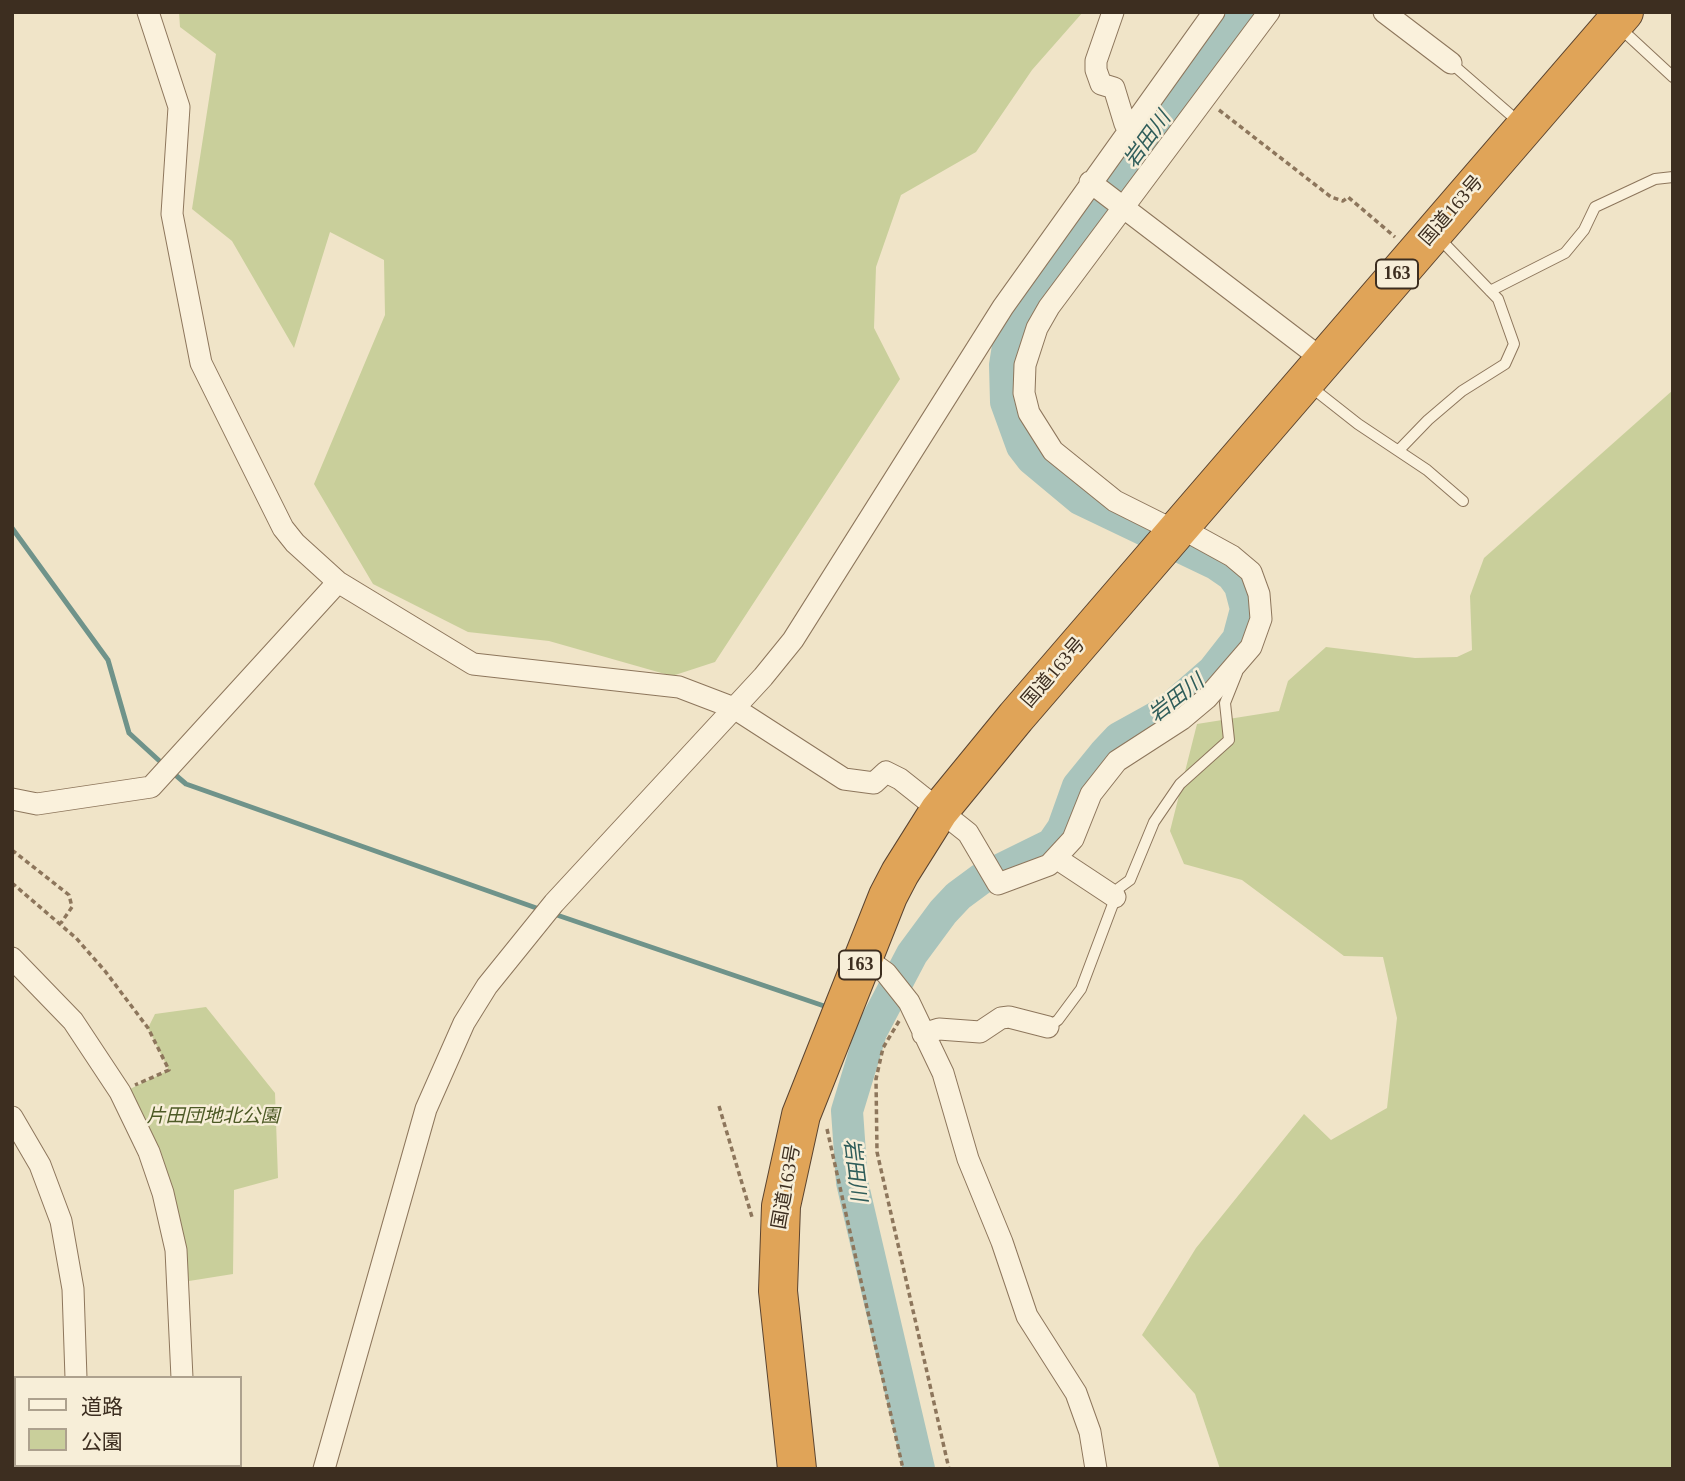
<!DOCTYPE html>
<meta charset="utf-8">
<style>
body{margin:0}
#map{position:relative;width:1685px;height:1481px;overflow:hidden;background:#f0e4c8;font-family:"Times New Roman","Noto Sans JP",serif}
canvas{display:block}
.frame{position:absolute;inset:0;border:14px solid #3d2e20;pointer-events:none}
.legend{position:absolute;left:14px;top:1376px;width:228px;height:91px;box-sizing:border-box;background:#f7eed8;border:2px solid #ada18e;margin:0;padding:9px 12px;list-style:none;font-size:21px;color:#3d2e20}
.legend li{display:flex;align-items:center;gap:14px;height:35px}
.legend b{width:35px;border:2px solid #ada18e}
</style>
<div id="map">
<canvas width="1685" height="1481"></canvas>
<div class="frame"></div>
<ul class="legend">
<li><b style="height:9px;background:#faf1dc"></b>道路</li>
<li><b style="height:19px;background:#c9cf9b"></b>公園</li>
</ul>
</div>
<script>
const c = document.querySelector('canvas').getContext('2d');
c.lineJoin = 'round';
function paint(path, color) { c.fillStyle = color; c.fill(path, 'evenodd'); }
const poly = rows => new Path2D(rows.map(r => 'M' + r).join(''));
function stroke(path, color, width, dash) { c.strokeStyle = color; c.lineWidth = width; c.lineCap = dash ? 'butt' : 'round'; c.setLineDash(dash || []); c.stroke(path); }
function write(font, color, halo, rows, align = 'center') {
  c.font = font + ' "Times New Roman","Noto Sans JP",serif'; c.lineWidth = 5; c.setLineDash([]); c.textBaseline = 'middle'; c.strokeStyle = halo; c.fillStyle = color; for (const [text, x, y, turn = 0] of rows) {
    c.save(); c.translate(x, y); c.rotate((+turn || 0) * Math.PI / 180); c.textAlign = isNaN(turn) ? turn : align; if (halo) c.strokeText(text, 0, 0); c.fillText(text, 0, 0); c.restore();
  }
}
paint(poly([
 [179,12,1083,12,1032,70,976,152,901,195,876,267,874,328,900,379,715,662,672,676,549,641,468,632,373,584,314,484,385,315,384,260,330,232,294,348,232,241,192,209,216,54,180,27],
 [1673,390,1673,1469,1220,1469,1195,1394,1142,1335,1196,1248,1304,1114,1331,1140,1387,1108,1397,1018,1383,957,1344,956,1242,880,1184,864,1170,831,1197,724,1279,711,1288,681,1326,647,1415,658,1457,657,1472,650,1470,596,1484,558],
 [206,1007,275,1093,278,1178,234,1190,233,1274,189,1281,184,1247,128,1090,169,1070,148,1028,155,1014]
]), '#c9cf9b');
stroke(poly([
 [12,528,108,660,129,733,165,766],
 [172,772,186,784,542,910],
 [551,913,830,1008],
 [855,1023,871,1032]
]), '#6f938a', 5);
stroke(poly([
 [919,1469,852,1182,847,1111,871,1032,912,954,943,912,958,896,981,879,1052,844,1063,828,1078,786,1104,754,1119,738,1166,712,1213,671,1238,639,1246,609,1240,586,1232,575,1216,564,1080,499,1032,459,1022,446,1006,402,1005,365,1008,346,1025,307,1243,12]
]), '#a9c4bc', 32);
const lane = poly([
 [1619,27,1673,77],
 [1451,63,1520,123],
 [1490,291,1565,253,1584,230,1595,207,1655,179,1673,177],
 [1311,387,1358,424,1427,470,1463,501],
 [1399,450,1428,420,1462,391,1505,364,1514,344,1498,299,1438,237],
 [1048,1027,1058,1020,1081,989,1119,888,1130,880,1154,822,1180,784,1229,740,1225,703,1237,673]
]);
const street = poly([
 [148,12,179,107,172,214,201,363,283,528,295,543,338,582,473,664,679,687,734,708,844,779,874,783,886,772,900,779,968,833,998,884,1049,865,1073,839,1091,794,1117,761,1182,719,1207,698,1251,647,1261,619,1259,594,1251,572,1232,556,1181,528],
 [1113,12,1096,61,1096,70,1101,84,1114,88,1125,124,1129,127],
 [1384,12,1451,63],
 [1090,182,1322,359],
 [1177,532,1115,501,1053,451,1029,413,1024,393,1025,365,1037,328,1049,307,1269,12],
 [12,799,37,804,151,787,338,582],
 [1056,858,1115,897],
 [864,957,886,973,909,1002,943,1073,968,1159,1002,1242,1027,1316,1076,1393,1090,1432,1096,1469],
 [12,958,73,1021,120,1092,149,1152,163,1193,176,1250,182,1378],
 [923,1034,939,1029,980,1032,1001,1018,1009,1017,1048,1027],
 [12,1117,40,1165,61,1221,73,1289,76,1378],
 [77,1465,77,1469],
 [184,1465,184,1469],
 [324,1469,426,1109,464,1023,487,986,554,903,763,677,793,640,1003,307,1214,12]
]);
const highway = poly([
 [797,1469,778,1291,781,1206,801,1115,888,896,900,873,939,811,1016,717,1624,12]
]);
stroke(lane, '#8d765c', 12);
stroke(street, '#8d765c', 23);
stroke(highway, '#5b4430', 40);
stroke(poly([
 [1219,110,1331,197,1343,201,1348,197,1395,237],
 [12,850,69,895,72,907,61,923],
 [12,883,76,938,105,971,148,1028,169,1070,135,1085],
 [899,1021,883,1048,876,1079,877,1152,949,1469],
 [719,1106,752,1217],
 [827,1129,903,1469]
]), '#8d765c', 3.5, [5, 3.5]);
stroke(lane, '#faf1dc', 10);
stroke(street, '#faf1dc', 21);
stroke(highway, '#e0a458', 38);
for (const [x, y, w] of [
 [1397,274,42],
 [860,965,42]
]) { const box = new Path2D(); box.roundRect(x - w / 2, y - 14.5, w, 29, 5); c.fillStyle = '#f7eed8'; c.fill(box); stroke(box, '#3d2e20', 2); }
write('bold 18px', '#3d2e20', null, [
 ["163",1397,274],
 ["163",860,965]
]);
write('19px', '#3d2e20', '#f7eed8', [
 ["国道163号",1452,211,-49],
 ["国道163号",1054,673,-49],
 ["国道163号",787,1187,-80]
]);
write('italic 19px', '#4d5a26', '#f7eed8', [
 ["片田団地北公園",213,1117]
]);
write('italic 21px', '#2f5d5a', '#f7eed8', [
 ["岩田川",1148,140,-54],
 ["岩田川",1177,699,-38],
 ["岩田川",854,1170,83]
]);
</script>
